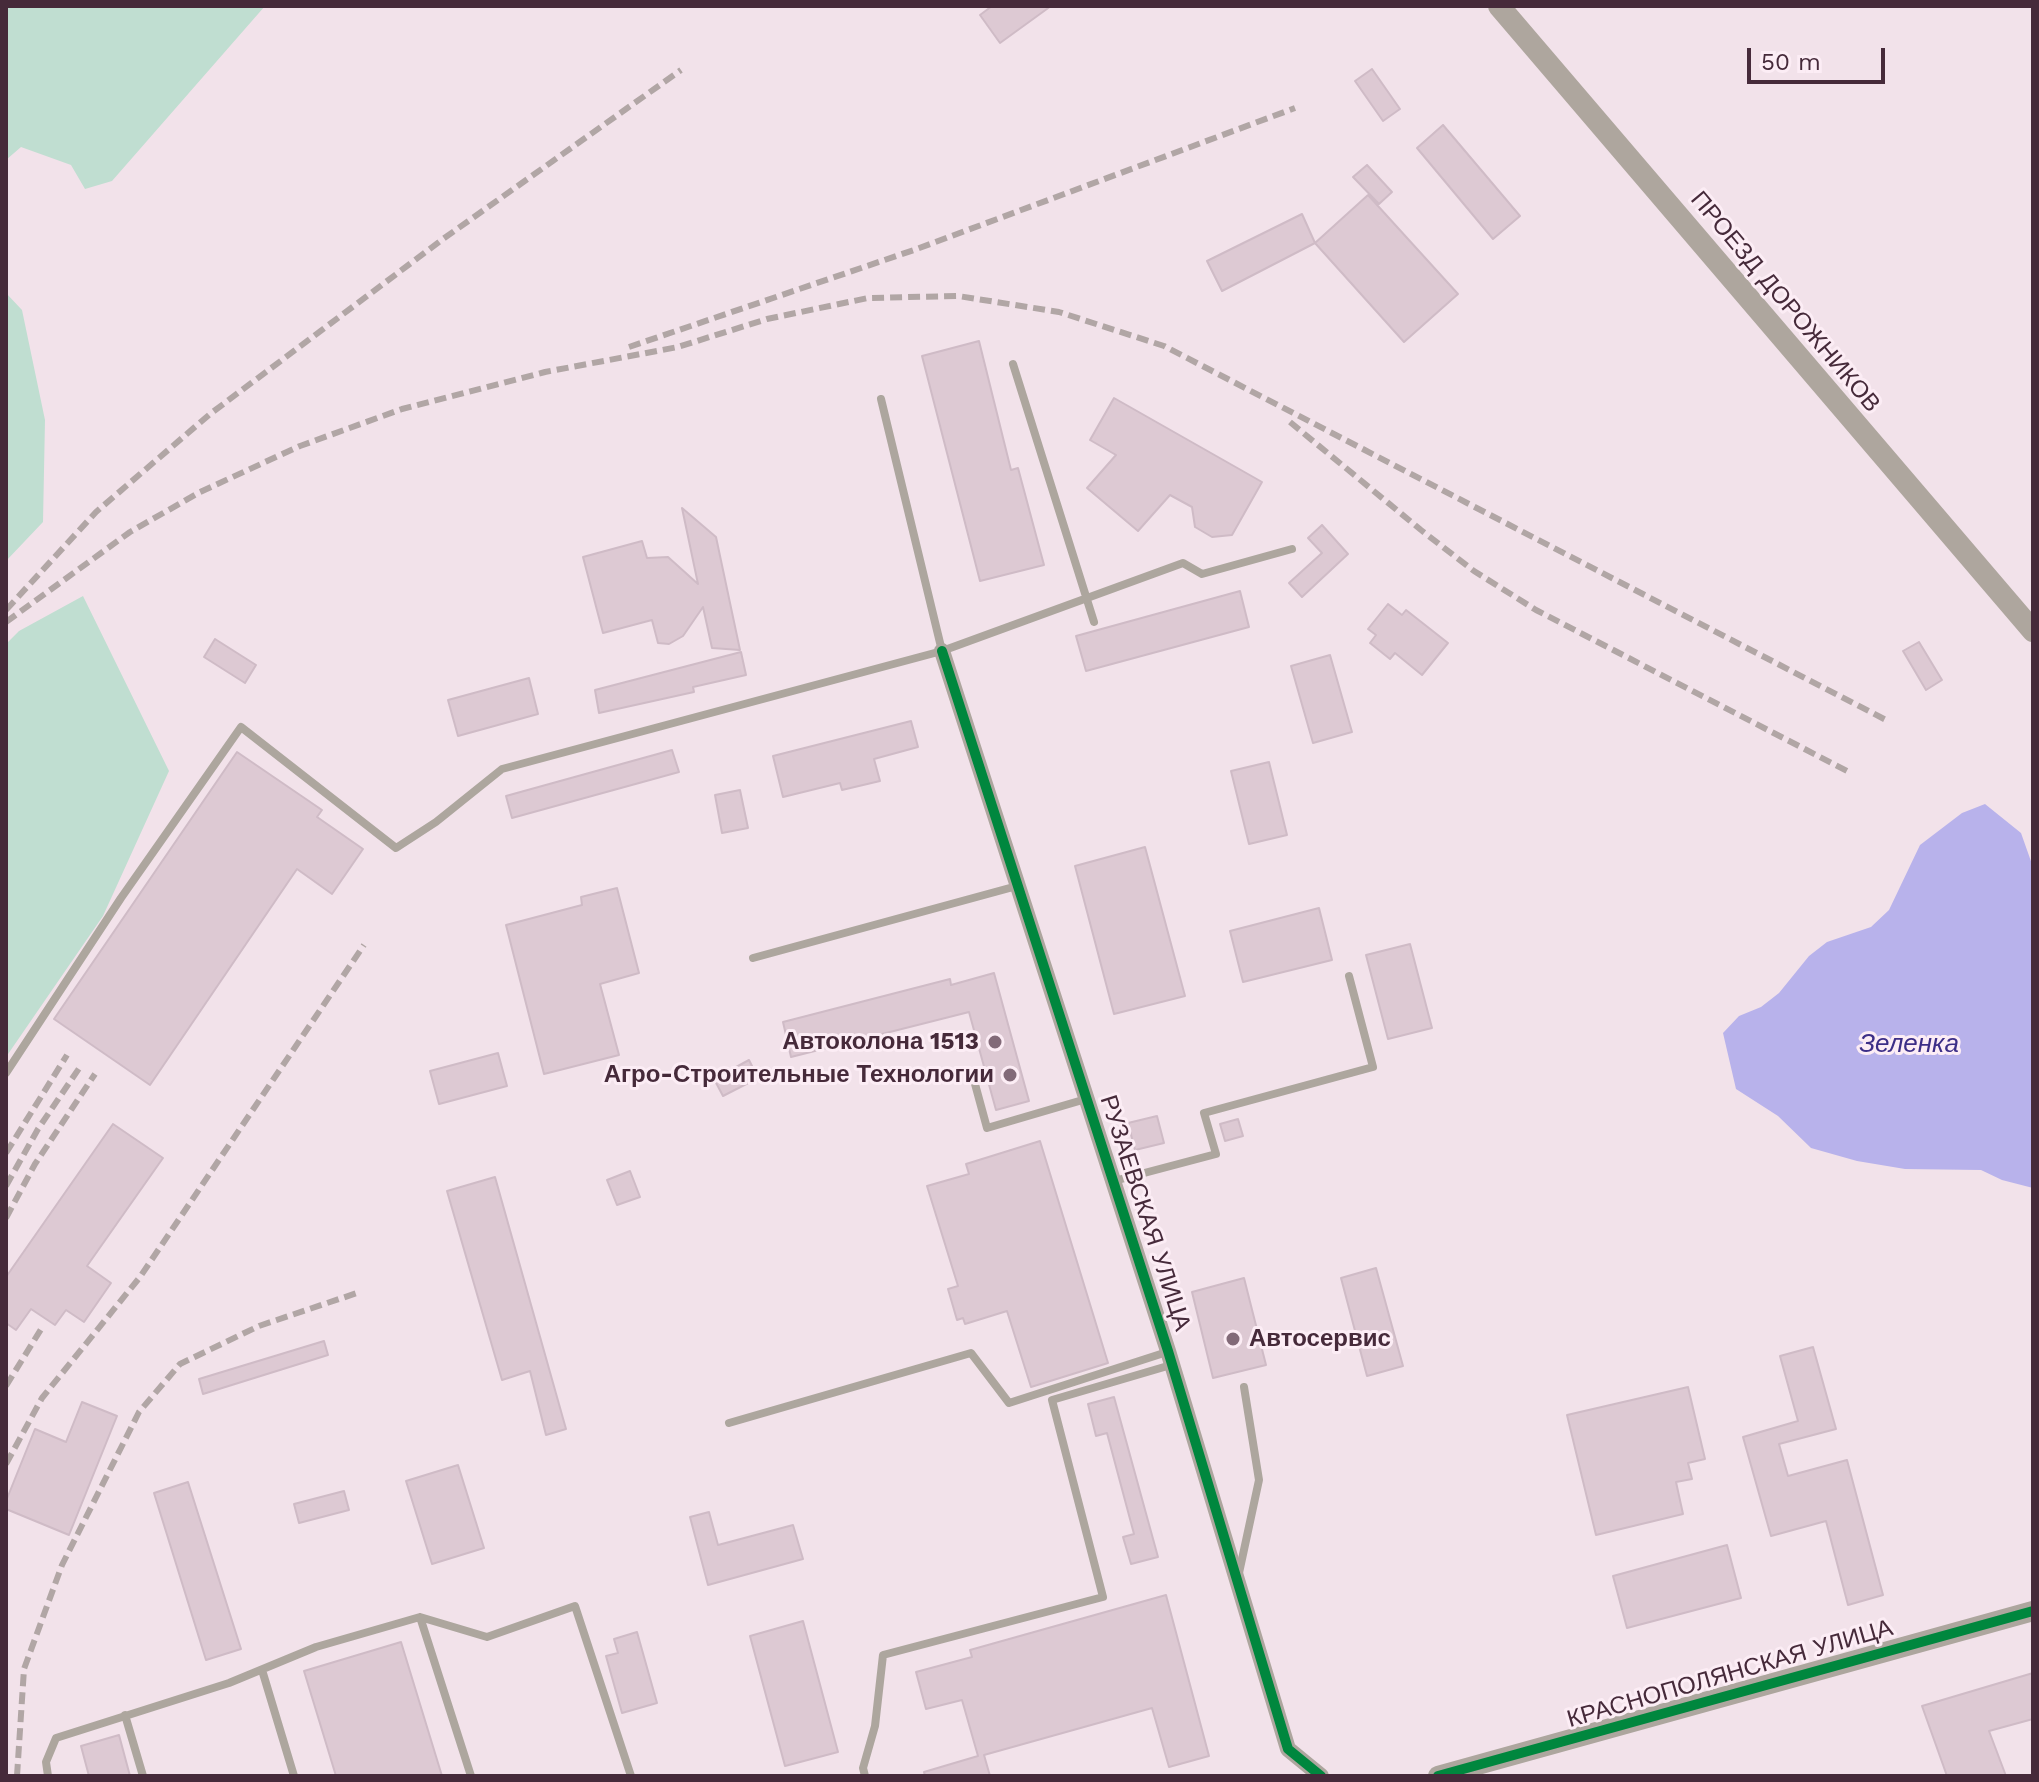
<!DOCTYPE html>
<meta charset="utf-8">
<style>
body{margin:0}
#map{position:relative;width:2039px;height:1782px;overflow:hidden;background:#f2e2ea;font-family:"Work Sans",sans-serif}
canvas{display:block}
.frame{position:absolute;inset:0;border:8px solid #462a3a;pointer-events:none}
.scale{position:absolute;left:1747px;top:48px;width:138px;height:36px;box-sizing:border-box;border:4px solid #462a3a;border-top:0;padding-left:10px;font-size:24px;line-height:28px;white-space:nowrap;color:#462a3a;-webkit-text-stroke:6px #fcedf5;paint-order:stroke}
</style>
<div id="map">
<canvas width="2039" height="1782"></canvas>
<div class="frame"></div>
<div class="scale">50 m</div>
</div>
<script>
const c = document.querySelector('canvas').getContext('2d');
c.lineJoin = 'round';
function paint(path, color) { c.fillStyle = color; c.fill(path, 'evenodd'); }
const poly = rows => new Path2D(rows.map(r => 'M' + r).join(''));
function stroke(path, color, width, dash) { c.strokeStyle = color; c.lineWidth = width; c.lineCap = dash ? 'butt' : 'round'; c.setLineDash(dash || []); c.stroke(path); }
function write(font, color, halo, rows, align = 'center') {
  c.font = font + ' "Work Sans",sans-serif'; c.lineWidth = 6; c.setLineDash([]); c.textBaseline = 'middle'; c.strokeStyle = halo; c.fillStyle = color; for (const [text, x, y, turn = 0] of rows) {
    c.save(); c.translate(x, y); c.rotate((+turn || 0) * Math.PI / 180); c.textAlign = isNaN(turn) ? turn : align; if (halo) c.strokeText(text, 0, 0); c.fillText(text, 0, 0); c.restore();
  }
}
paint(poly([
 [6,6,265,6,112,181,85,189,71,165,21,147,6,160],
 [6,293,22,310,45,420,43,522,6,561],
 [83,596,169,771,103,916,6,1057,6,644,19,631]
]), '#c0ded1');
paint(poly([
 [1985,804,2021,833,2033,867,2033,1188,2002,1180,1981,1170,1905,1169,1857,1161,1811,1148,1778,1116,1736,1089,1723,1033,1739,1016,1761,1007,1779,993,1809,956,1827,942,1871,927,1889,910,1920,845,1962,813]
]), '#b8b2eb');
const building = poly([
 [992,6,1051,6,1000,43,980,15,992,6],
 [1372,69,1400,109,1383,121,1355,81,1372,69],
 [1443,125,1520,216,1493,239,1417,148,1443,125],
 [1367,165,1392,192,1379,204,1353,177,1367,165],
 [1368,195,1458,294,1404,342,1315,243,1368,195],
 [1302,214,1315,243,1222,291,1207,261,1302,214],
 [979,341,1011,470,1018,468,1044,565,980,581,922,356,979,341],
 [1114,398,1262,482,1232,535,1212,537,1195,527,1192,507,1170,495,1138,531,1087,488,1116,455,1090,440,1114,398],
 [682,508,716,537,740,650,712,648,703,607,683,636,669,644,658,643,652,620,603,633,583,557,642,541,647,558,668,557,698,584,682,508],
 [1322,525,1348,554,1302,597,1289,583,1322,553,1308,538,1322,525],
 [1240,591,1249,627,1086,671,1076,636,1240,591],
 [1388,604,1402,615,1406,610,1448,643,1422,675,1395,653,1390,659,1370,643,1376,635,1368,629,1388,604],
 [215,639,256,665,245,683,204,657,215,639],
 [1919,642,1942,680,1926,690,1903,651,1919,642],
 [741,652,746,675,693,687,694,692,599,713,595,690,741,652],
 [1330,655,1352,732,1313,743,1291,666,1330,655],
 [529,678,538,714,458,736,448,700,529,678],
 [911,721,918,747,874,759,880,781,842,790,840,783,783,797,773,756,911,721],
 [672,750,679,772,512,818,506,796,672,750],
 [237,752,322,810,317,817,363,849,332,894,297,869,150,1085,54,1019,237,752],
 [1269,762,1287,835,1249,844,1231,771,1269,762],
 [740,790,748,828,722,833,715,795,740,790],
 [1145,847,1185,996,1114,1014,1075,866,1145,847],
 [617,888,639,973,600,984,619,1055,544,1074,506,925,582,905,581,897,617,888],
 [1319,908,1332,960,1243,982,1230,931,1319,908],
 [1410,944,1432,1028,1388,1039,1366,955,1410,944],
 [994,973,1029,1101,996,1110,969,1012,791,1057,783,1022,950,979,951,985,994,973],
 [498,1053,507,1086,439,1104,430,1071,498,1053],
 [749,1060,758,1078,723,1096,714,1079,749,1060],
 [1157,1116,1164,1143,1135,1150,1128,1123,1157,1116],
 [1238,1119,1243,1136,1225,1141,1220,1124,1238,1119],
 [113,1124,163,1158,87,1266,111,1283,84,1322,66,1310,55,1325,31,1309,16,1330,6,1323,6,1277,113,1124],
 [1040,1141,1108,1363,1031,1387,1007,1311,965,1324,963,1318,957,1320,948,1289,958,1286,927,1186,969,1174,966,1164,1040,1141],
 [630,1171,640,1197,617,1205,607,1180,630,1171],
 [495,1177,566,1429,546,1435,530,1371,502,1380,447,1191,495,1177],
 [1376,1268,1403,1366,1367,1376,1341,1278,1376,1268],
 [1244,1278,1266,1365,1213,1378,1192,1292,1244,1278],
 [324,1341,328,1355,203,1394,199,1379,324,1341],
 [1813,1347,1836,1429,1779,1444,1788,1476,1847,1460,1883,1595,1848,1605,1826,1521,1771,1536,1743,1437,1798,1421,1780,1356,1813,1347],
 [1688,1387,1705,1459,1688,1463,1692,1479,1676,1482,1683,1514,1596,1535,1567,1415,1688,1387],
 [1114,1397,1158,1557,1131,1564,1123,1537,1134,1534,1107,1433,1096,1436,1088,1404,1114,1397],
 [82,1402,117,1416,69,1535,6,1509,6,1501,35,1429,66,1442,82,1402],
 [458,1465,484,1548,432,1564,406,1481,458,1465],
 [188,1482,241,1649,206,1660,154,1493,188,1482],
 [344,1491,349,1510,299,1523,294,1504,344,1491],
 [709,1512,718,1545,793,1525,803,1559,708,1585,690,1517,709,1512],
 [1727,1545,1741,1598,1627,1628,1613,1576,1727,1545],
 [1166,1595,1209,1756,1169,1767,1152,1708,984,1755,990,1776,925,1776,924,1772,978,1756,962,1700,926,1709,916,1672,972,1657,970,1650,1166,1595],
 [803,1621,838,1752,785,1766,750,1636,803,1621],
 [637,1632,657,1703,622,1713,606,1656,618,1653,614,1639,637,1632],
 [401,1642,442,1776,336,1776,304,1671,401,1642],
 [2033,1673,2033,1719,1989,1731,2006,1776,1947,1776,1922,1706,2033,1673],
 [119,1735,130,1776,89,1776,81,1746,119,1735]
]);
paint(building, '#ddc9d3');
stroke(building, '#cfbbc6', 2);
stroke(poly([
 [1013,364,1094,622],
 [881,399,942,651],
 [753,958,1017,886],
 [6,1073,121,898,241,727,396,848,436,822,502,769,942,651,1183,563,1202,574,1292,549],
 [972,1073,987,1128,1086,1099],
 [1114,1181,1216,1154,1204,1113,1373,1067,1349,976],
 [729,1423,971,1353,1009,1403,1167,1352],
 [1239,1573,1259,1480,1244,1387],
 [420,1617,471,1776],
 [262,1670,294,1776],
 [125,1715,143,1776],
 [48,1776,46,1762,56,1738,229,1683,316,1647,420,1617,487,1637,575,1606,631,1776],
 [865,1776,863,1768,875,1726,883,1655,1103,1597,1052,1400,1171,1365]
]), '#ada69e', 8);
stroke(poly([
 [942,651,1168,1351,1288,1749,1321,1776]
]), '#ada69e', 16);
stroke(poly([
 [1438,1776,2033,1611]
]), '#ada69e', 20);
stroke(poly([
 [1499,6,2033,631]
]), '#aea69e', 22);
stroke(poly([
 [629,347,914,250,1295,108],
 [1290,422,1421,530,1474,571,1536,610,1851,773],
 [6,610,96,512,210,414,443,239,681,70],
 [6,622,130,532,200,492,300,446,402,409,545,372,678,347,767,319,868,298,958,296,1059,312,1164,346,1886,720],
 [6,1153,67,1055],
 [6,1186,38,1129,82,1064],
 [6,1218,35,1164,95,1074],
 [6,1386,43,1326],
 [6,1464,42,1398,140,1277,364,945],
 [17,1776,24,1669,62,1565,139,1412,180,1364,259,1326,357,1293]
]), '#b1a6a5', 6, [12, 6]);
stroke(poly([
 [942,651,1168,1351,1288,1749,1321,1776],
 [1438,1776,2033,1611]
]), '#00873e', 10);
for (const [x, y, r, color] of [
 [995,1042,8,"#826a78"],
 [1010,1075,8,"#826a78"],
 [1233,1339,8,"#826a78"]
]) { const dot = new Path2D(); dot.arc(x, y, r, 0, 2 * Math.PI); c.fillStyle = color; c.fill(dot); stroke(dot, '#fcedf5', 3); }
write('24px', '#462a3a', '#fcedf5', [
 ["ПРОЕЗД ДОРОЖНИКОВ",1785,302,50],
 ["РУЗАЕВСКАЯ УЛИЦА",1145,1213,72],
 ["КРАСНОПОЛЯНСКАЯ УЛИЦА",1730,1674,-16]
]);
write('bold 24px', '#462a3a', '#fcedf5', [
 ["Автоколона 1513",979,1042],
 ["Агро-Строительные Технологии",994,1075],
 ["Автосервис",1249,1339,"left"]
], 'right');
write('italic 26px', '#3c2e87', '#fcedf5', [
 ["Зеленка",1909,1044]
]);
</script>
